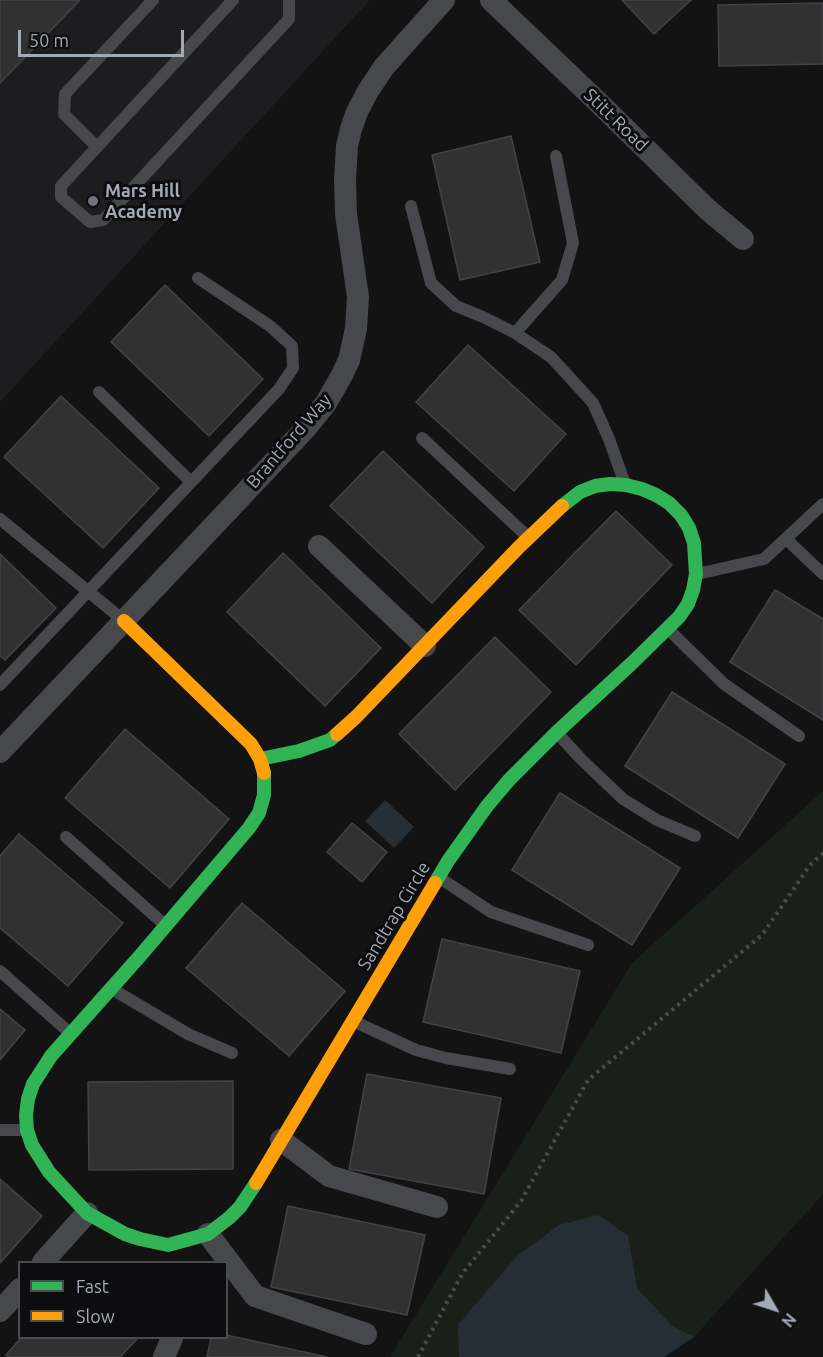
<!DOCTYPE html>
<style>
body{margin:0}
#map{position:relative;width:823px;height:1357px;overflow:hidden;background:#131313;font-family:Ubuntu,sans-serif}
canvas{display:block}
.legend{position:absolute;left:18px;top:1261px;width:210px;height:78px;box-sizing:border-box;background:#0d0d0f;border:2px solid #494b51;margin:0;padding:8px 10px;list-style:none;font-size:18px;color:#a3a9b5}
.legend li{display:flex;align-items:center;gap:12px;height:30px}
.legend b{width:30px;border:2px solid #494b51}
.north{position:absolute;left:745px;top:1279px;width:60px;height:60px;-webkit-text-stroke:4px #0d0d0f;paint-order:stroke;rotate:129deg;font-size:16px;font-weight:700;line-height:24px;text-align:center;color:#a3a9b5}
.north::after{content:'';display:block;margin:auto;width:21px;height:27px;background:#a3a9b5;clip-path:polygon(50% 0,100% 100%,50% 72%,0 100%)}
.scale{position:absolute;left:18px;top:30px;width:166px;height:27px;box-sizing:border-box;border:3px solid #a3a9b5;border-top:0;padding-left:8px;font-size:18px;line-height:21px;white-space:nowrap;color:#a3a9b5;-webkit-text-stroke:4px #0d0d0f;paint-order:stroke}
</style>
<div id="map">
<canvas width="823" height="1357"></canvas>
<ul class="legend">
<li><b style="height:8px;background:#30b455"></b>Fast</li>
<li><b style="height:8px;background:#ff9f0a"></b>Slow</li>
</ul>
<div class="north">N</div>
<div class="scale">50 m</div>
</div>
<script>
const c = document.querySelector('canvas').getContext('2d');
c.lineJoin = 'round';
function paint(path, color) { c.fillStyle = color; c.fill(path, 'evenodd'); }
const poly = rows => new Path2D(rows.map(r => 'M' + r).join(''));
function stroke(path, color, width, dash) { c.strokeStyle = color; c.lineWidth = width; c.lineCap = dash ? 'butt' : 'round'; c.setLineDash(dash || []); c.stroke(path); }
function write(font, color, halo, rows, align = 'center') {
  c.font = font + ' Ubuntu,sans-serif'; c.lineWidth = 6; c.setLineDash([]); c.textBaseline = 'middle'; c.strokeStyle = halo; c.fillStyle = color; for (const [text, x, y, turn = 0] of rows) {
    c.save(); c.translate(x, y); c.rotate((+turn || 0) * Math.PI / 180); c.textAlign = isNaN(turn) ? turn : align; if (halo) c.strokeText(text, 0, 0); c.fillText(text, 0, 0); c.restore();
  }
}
paint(poly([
 [0,0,370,0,0,402]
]), '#1d1d1f');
paint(poly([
 [823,791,823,1194,694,1337,664,1357,390,1357,632,963]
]), '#19201a');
paint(poly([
 [385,800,414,827,394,848,365,821],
 [598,1215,628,1236,637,1288,671,1325,694,1337,664,1357,459,1357,458,1325,516,1257,559,1225]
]), '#262e35');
const building = poly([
 [0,0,80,0,0,83,0,0],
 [622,0,691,0,654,34,622,0],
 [823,3,823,64,719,66,718,5,823,3],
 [511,136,540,262,460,280,432,155,511,136],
 [165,285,263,379,209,436,111,342,165,285],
 [468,345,566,434,514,491,416,402,468,345],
 [61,396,159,488,103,548,4,457,61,396],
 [383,451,484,547,432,603,330,506,383,451],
 [616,511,672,565,576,665,519,610,616,511],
 [283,553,381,648,325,706,227,612,283,553],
 [0,554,56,608,5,660,0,656,0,554],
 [775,590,823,619,823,720,730,662,775,590],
 [495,637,551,692,455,790,399,734,495,637],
 [672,692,785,764,738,838,625,766,672,692],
 [125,729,229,819,170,888,65,798,125,729],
 [560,793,680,868,632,945,512,870,560,793],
 [352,823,387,852,362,882,327,852,352,823],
 [19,834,123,923,68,986,0,928,0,856,19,834],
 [242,903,345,991,289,1056,186,968,242,903],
 [442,939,580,971,561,1053,423,1022,442,939],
 [0,1009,25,1030,0,1060,0,1009],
 [367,1074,501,1098,484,1194,349,1169,367,1074],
 [233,1081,233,1169,89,1170,88,1082,233,1081],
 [0,1179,42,1216,0,1263,0,1179],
 [288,1206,425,1235,407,1315,271,1287,288,1206],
 [226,1335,327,1357,207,1357,211,1338,226,1338,226,1335],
 [21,1338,138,1338,120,1357,8,1357,6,1355,21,1338]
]);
paint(building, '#313132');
stroke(building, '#424347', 1.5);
stroke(poly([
 [418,1357,462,1274,521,1201,588,1080,762,935,810,865,823,853]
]), '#494a4e', 4, [3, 4.5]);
stroke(poly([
 [233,0,61,186,61,197,90,222,103,220,289,19,289,0],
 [97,147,64,114,65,94,153,0],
 [411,206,431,283,456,306,483,317,515,333,551,357,593,403,609,439,625,484],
 [515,333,562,280,573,243,556,156],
 [99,392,191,482],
 [422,438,528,537],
 [0,519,123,620],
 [786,539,823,574],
 [697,574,764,559,823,504],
 [668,629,724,684,799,736],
 [0,685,279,389,293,368,292,346,270,326,198,278],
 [558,734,581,759,623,799,657,820,695,836],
 [66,837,165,925],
 [440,878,491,912,588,945],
 [0,971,71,1034],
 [112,989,188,1034,232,1053],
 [353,1021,416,1050,446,1058,510,1069],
 [0,1130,26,1130]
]), '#47484c', 12);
stroke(poly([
 [491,0,600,104,707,209,743,239],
 [319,546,425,646],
 [0,752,305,429,326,403,342,375,349,360,356,329,358,297,346,214,345,180,347,146,351,129,357,112,368,91,384,67,444,0],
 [281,1140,329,1176,437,1207],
 [208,1234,255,1296,366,1334],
 [43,1262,87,1213],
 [0,1311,20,1289],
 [164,1357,172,1338]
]), '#47484c', 22);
stroke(poly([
 [260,759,299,751,330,740,337,734],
 [435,883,448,861,487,806,509,780,557,732,631,664,679,617,688,604,693,590,696,574,694,543,689,528,681,515,669,503,656,495,642,489,626,485,610,484,595,486,580,492,562,506],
 [256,1183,240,1207,229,1218,208,1234,168,1245,140,1239,125,1234,87,1213,49,1172,32,1145,27,1130,26,1115,28,1099,33,1084,51,1056,140,956,249,828,259,813,264,795,264,773]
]), '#30b455', 14);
stroke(poly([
 [124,621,251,744,260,759,264,773],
 [337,734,356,717,519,547,562,506],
 [256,1183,435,883]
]), '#ff9f0a', 14);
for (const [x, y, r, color] of [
 [93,201,6,"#71747c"]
]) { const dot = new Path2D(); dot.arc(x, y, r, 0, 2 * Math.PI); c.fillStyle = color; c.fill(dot); stroke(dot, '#0d0d0f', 2); }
write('18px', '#a3a9b5', '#0d0d0f', [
 ["Stitt Road",616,120,44],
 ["Brantford Way",289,441,-49],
 ["Sandtrap Circle",394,916,-59]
]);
write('bold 18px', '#a3a9b5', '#0d0d0f', [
 ["Mars Hill",105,191],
 ["Academy",105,212]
], 'left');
</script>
